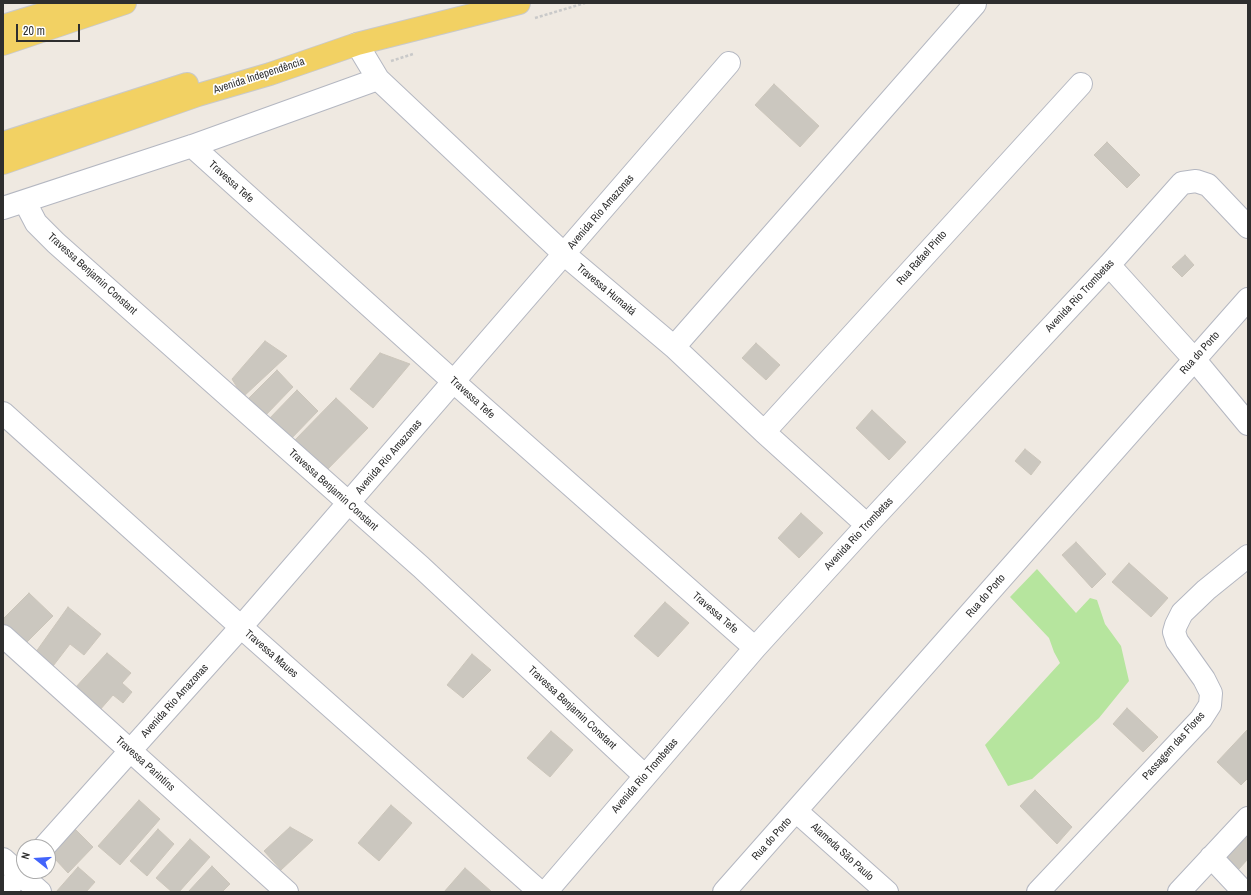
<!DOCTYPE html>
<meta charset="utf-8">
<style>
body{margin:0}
#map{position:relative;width:1251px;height:895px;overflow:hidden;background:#efe9e1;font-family:"Archivo Narrow",sans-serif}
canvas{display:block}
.frame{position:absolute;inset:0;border:4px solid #2e2e2e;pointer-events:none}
.north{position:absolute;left:16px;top:839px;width:40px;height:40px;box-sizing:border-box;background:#fff;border:1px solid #ababab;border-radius:50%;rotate:287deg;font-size:11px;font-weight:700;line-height:16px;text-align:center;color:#2e2e2e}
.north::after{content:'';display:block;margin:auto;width:14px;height:18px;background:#4264fb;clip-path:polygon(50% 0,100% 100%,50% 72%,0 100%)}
.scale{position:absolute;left:16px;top:24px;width:64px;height:18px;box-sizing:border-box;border:2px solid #2e2e2e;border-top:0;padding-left:5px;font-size:12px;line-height:14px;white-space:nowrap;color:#2e2e2e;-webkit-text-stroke:3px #fff;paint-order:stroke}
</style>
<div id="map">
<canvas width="1251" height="895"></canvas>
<div class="frame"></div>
<div class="north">N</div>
<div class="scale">20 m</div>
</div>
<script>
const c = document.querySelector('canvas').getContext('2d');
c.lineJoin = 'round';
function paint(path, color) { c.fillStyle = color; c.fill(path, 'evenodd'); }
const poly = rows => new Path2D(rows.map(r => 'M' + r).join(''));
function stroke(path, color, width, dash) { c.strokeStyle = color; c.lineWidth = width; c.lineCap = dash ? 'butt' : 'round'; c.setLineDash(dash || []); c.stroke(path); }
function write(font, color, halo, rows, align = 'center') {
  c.font = font + ' "Archivo Narrow",sans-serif'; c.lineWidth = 3.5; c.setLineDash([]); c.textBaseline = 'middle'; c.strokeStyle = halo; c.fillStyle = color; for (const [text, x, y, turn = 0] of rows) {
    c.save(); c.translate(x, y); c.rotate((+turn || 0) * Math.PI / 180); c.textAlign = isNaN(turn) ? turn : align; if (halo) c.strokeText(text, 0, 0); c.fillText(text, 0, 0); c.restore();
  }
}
paint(poly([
 [1037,569,1076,613,1090,598,1097,600,1105,624,1121,646,1129,681,1099,718,1032,779,1008,786,985,745,1060,663,1054,652,1049,638,1010,597]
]), '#b6e59e');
const building = poly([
 [774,84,819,126,800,147,755,105,774,84],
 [1107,142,1140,175,1127,188,1094,155,1107,142],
 [1185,255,1194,265,1182,277,1172,267,1185,255],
 [265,341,287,356,243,397,232,379,265,341],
 [756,343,780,365,766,380,742,358,756,343],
 [380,353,410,364,373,408,350,389,380,353],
 [277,370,293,387,263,418,246,401,277,370],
 [297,390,318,411,288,442,267,421,297,390],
 [336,398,368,428,324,473,293,442,336,398],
 [872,410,906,442,889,460,856,428,872,410],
 [1025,449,1041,462,1031,475,1015,461,1025,449],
 [801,513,823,533,799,558,778,538,801,513],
 [1076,542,1106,574,1092,588,1062,555,1076,542],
 [1129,563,1168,598,1151,617,1112,582,1129,563],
 [29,593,53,616,22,647,3,628,3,619,29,593],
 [665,602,689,623,658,657,634,636,665,602],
 [68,607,101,634,84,655,70,644,50,670,33,656,68,607],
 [107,653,131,673,122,683,132,692,123,703,113,695,99,711,75,688,107,653],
 [472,654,491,670,463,698,447,685,472,654],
 [1127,708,1158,737,1143,752,1113,724,1127,708],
 [1248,729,1248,778,1241,785,1217,762,1248,729],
 [551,731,573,750,550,777,527,758,551,731],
 [1035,790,1072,827,1057,844,1020,806,1035,790],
 [139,800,160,819,120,865,98,846,139,800],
 [391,805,412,823,379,861,358,843,391,805],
 [290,827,313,840,281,870,264,851,290,827],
 [74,828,93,847,68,873,55,859,48,866,48,855,74,828],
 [158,829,174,844,147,876,130,861,158,829],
 [1248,834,1248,859,1238,870,1225,858,1248,834],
 [190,839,210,857,179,892,172,892,156,878,190,839],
 [212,866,230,884,222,892,188,892,212,866],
 [78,867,95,882,86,892,56,892,78,867],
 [465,868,492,892,444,892,465,868]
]);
paint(building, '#cbc7bf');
stroke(building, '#cbc5ba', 1);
const minor = poly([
 [357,44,378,79,564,254,674,347,764,432,867,525],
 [192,146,454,382,755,648],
 [25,202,36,223,56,243,421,567,645,776],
 [3,208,192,146,378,79],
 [1109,265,1194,359,1248,424],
 [674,347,975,4],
 [3,413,241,627,540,892],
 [764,432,1081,84],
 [3,636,287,892],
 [796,811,887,892],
 [44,847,241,627,729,63],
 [1211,857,1244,892],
 [3,859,40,892],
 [4,892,24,870],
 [546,892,755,648,867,525,1109,265,1182,183,1196,181,1208,185,1248,227],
 [724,892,1248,299],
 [1038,892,1201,719,1210,705,1211,693,1204,679,1177,641,1174,632,1176,625,1182,613,1206,590,1248,556],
 [1179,892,1248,818]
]);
const major = poly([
 [3,26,78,3],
 [3,44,125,3],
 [3,143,187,84],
 [3,163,198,95,270,74,357,44,519,3]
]);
stroke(minor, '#b4b7c1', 24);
stroke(major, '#c9c9c9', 24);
stroke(poly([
 [535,18,585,3],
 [391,61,413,54]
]), '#c9c9c9', 2.5, [3, 2]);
stroke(minor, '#fff', 22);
stroke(major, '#f2d163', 22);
write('11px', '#2e2e2e', '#fff', [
 ["Avenida Independência",259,76,-18],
 ["Travessa Tefe",231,182,42],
 ["Avenida Rio Amazonas",601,212,-49],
 ["Rua Rafael Pinto",922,258,-48],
 ["Travessa Benjamin Constant",92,274,42],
 ["Travessa Humaitá",606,290,40],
 ["Avenida Rio Trombetas",1080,296,-47],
 ["Rua do Porto",1200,353,-48],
 ["Travessa Tefe",472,398,42],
 ["Avenida Rio Amazonas",389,457,-49],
 ["Travessa Benjamin Constant",333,490,42],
 ["Avenida Rio Trombetas",859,534,-47],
 ["Rua do Porto",986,596,-49],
 ["Travessa Tefe",715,613,41],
 ["Travessa Maues",271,654,41],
 ["Avenida Rio Amazonas",175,701,-48],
 ["Travessa Benjamin Constant",572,708,43],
 ["Passagem das Flores",1174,746,-48],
 ["Travessa Parintins",145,764,42],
 ["Avenida Rio Trombetas",645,776,-49],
 ["Rua do Porto",772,839,-48],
 ["Alameda São Paulo",842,852,42]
]);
</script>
